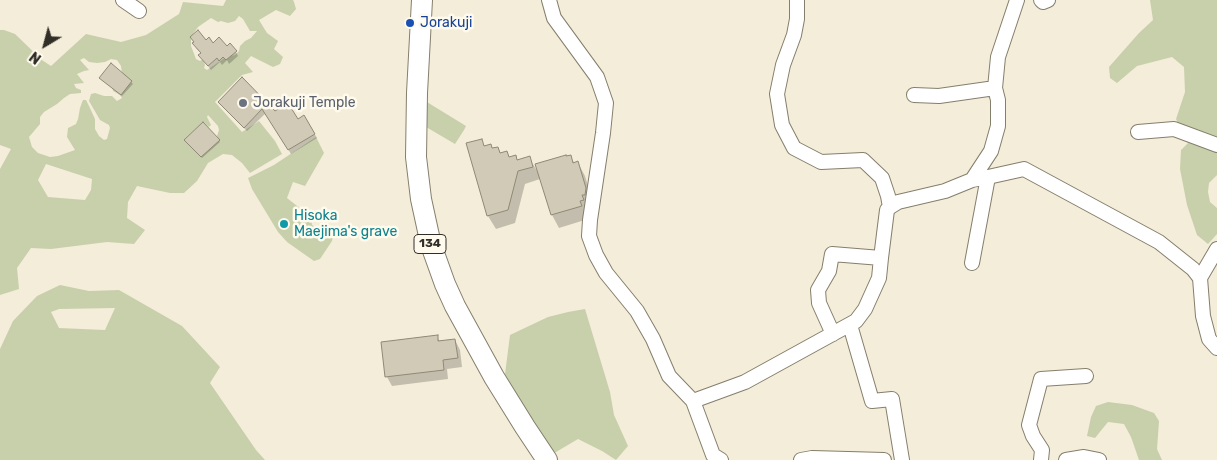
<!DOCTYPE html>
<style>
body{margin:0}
#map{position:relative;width:1217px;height:460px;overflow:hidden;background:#f4edd9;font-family:Rubik,sans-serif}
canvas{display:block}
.north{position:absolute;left:20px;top:20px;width:50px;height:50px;-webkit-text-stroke:4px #fefaee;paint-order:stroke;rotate:217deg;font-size:14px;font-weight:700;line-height:20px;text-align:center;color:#312e27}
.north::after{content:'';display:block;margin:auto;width:18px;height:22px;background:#312e27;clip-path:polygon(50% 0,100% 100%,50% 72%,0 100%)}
</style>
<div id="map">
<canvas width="1217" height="460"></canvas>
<div class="north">N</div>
</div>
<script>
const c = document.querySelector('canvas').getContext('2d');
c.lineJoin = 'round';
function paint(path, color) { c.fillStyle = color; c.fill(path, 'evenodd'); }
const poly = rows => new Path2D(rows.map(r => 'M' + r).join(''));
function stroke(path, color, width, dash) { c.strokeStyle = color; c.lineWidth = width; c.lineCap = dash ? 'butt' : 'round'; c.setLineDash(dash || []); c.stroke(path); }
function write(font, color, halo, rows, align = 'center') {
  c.font = font + ' Rubik,sans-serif'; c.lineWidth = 5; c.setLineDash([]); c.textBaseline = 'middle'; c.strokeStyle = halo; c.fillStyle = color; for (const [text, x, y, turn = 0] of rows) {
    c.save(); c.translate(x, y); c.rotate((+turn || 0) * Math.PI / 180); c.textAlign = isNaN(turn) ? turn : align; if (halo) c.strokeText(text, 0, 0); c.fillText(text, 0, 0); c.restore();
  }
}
paint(poly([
 [226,0,293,0,294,2,296,9,290,16,276,10,259,20,267,33,278,41,274,49,283,57,280,64,273,67,251,56,245,63,253,72,242,75,215,102,242,132,259,121,275,141,282,154,250,173,242,163,232,155,223,154,208,163,197,181,184,193,170,193,137,186,128,202,127,218,145,230,134,244,107,242,51,249,31,248,17,268,19,289,0,295,0,169,11,149,0,145,0,30,4,30,15,34,42,60,51,66,86,34,121,42,146,35,179,14,183,2,223,6],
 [239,16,243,19,250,31,257,31,251,38,245,41,240,46,239,51,235,55,226,57,207,70,204,68,205,65,203,59,200,61,196,59,191,46,191,37,198,27,211,18,218,22,221,21,228,23,235,21],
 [84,58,89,62,97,63,105,62,111,59,117,60,121,66,122,74,112,87,113,91,120,95,122,98,117,101,112,96,104,96,95,93,91,94,89,101,100,120,109,125,110,128,107,139,104,140,99,136,95,129,95,119,89,106,86,100,83,100,80,108,78,119,76,124,68,128,67,137,75,150,58,156,50,157,38,153,32,147,29,137,40,124,40,117,44,112,57,104,64,98,70,94,81,93,81,90,76,88,74,84,84,83,77,74,84,71,89,70,80,60],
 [208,115,218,126,219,130,217,136,219,140,201,157,184,140,203,122,209,127,211,125,207,117],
 [46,164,92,179,91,190,85,200,48,197,38,180],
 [1150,0,1217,0,1217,175,1209,183,1208,192,1210,202,1217,208,1217,234,1208,244,1197,235,1187,205,1180,169,1181,150,1188,143,1176,119,1185,92,1184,67,1172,57,1137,66,1117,83,1110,78,1109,67,1139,33,1153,20],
 [422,99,466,126,464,130,455,144,421,124],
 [316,137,324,153,305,186,293,182,287,198,311,217,312,225,323,232,333,234,332,241,320,259,314,261,287,242,278,232,252,189,248,178,274,165],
 [60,285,89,291,119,290,182,326,220,367,210,383,256,450,265,460,0,460,0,349,13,321,37,296],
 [115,308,105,330,59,328,51,312,59,309],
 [585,309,610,392,614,415,628,446,616,460,602,451,578,439,551,455,505,374,510,335,548,317,568,312],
 [1108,402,1132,405,1154,413,1159,421,1157,449,1162,460,1139,460,1131,437,1124,424,1108,422,1095,438,1087,436,1091,417,1096,406]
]), '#c8d0ab');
paint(poly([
 [206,41,236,52,238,56,229,64,227,60,222,65,220,62,211,70,203,60,200,56,202,54,196,48],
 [242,79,275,112,298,120,304,117,317,138,291,154,266,113,247,131,222,106,219,102],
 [102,80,131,82,133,84,122,96],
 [218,140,220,142,202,158,187,142],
 [481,140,485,147,493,150,498,148,501,154,507,152,510,158,515,157,518,161,529,158,539,174,570,156,575,164,578,163,585,176,593,202,588,219,559,228,552,215,540,179,525,184,515,223,496,229,488,216,467,144],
 [437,336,440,342,455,340,460,350,462,367,447,369,448,379,392,386,387,377]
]), '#0003');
const building = poly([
 [198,30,206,40,209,37,213,43,219,37,227,46,230,43,237,51,226,60,223,57,219,61,217,58,208,66,198,55,201,53,192,43,194,42,190,37,198,30],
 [111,63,132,81,121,95,99,78,111,63],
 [242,77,275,111,288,103,298,119,304,115,315,134,288,150,262,109,244,128,218,102,242,77],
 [203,122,220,140,201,157,184,140,203,122],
 [482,139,484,146,491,144,492,148,498,147,500,153,507,151,509,157,516,155,517,160,530,156,533,167,518,171,508,210,487,216,466,143,482,139],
 [566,155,566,156,571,155,573,163,578,161,586,188,585,195,582,195,584,200,580,201,582,206,551,215,535,164,566,155],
 [438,335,438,341,455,339,458,358,443,360,444,370,385,377,381,342,438,335]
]);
paint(building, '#d1cab7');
stroke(building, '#8e8876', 1);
const minor = poly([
 [123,0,139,11],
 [549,0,554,18,597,77,606,103,603,133,590,220,589,236,596,255,606,273,637,311,653,339,669,376,693,401,713,455,721,460],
 [797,0,797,19,794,35,783,65,777,94,782,125,794,148,821,162,863,160,882,178,888,196,890,207],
 [1041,0,1043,2,1048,0],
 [914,95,939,96,995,88],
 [1138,132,1174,129,1217,145],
 [972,180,991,151,998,126,998,100,995,88,998,57,1017,0],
 [972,263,988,177],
 [1200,278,1217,249],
 [850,325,872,401,892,399,902,460],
 [833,334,819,303,818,290,829,271,832,254,881,258],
 [693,401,745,382,856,321,865,309,879,278,881,258,887,210,890,207,898,202,945,191,972,180,988,177,1024,169,1159,242,1193,269,1200,278,1203,316,1209,339,1217,348],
 [801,460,812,458,884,460],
 [1041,460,1042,450,1033,436,1029,425,1041,379,1086,376],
 [1066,460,1084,457,1099,460]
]);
const highway = poly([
 [422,0,417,93,416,157,421,199,431,245,445,284,455,306,494,377,525,427,547,460]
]);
stroke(minor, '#847e6c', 16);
stroke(highway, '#847e6c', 22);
stroke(minor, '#fff', 14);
stroke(highway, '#fff', 20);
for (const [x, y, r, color] of [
 [410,23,5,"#1a4fb4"],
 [243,103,5,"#6b7280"],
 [284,224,5,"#0f9aa8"]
]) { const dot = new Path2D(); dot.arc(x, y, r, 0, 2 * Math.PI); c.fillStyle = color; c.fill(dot); stroke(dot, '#fefaee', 2); }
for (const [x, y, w] of [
 [430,244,32]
]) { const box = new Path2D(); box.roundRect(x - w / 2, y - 9.5, w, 19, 4); c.fillStyle = '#fefaee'; c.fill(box); stroke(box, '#312e27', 1); }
write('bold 12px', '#312e27', null, [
 ["134",430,244]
]);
write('14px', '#164399', '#fefaee', [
 ["Jorakuji",420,23]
], 'left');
write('14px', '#5b616d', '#fefaee', [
 ["Jorakuji Temple",253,103]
], 'left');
write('14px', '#0d838f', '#fefaee', [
 ["Hisoka",294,216],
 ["Maejima's grave",294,232]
], 'left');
</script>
